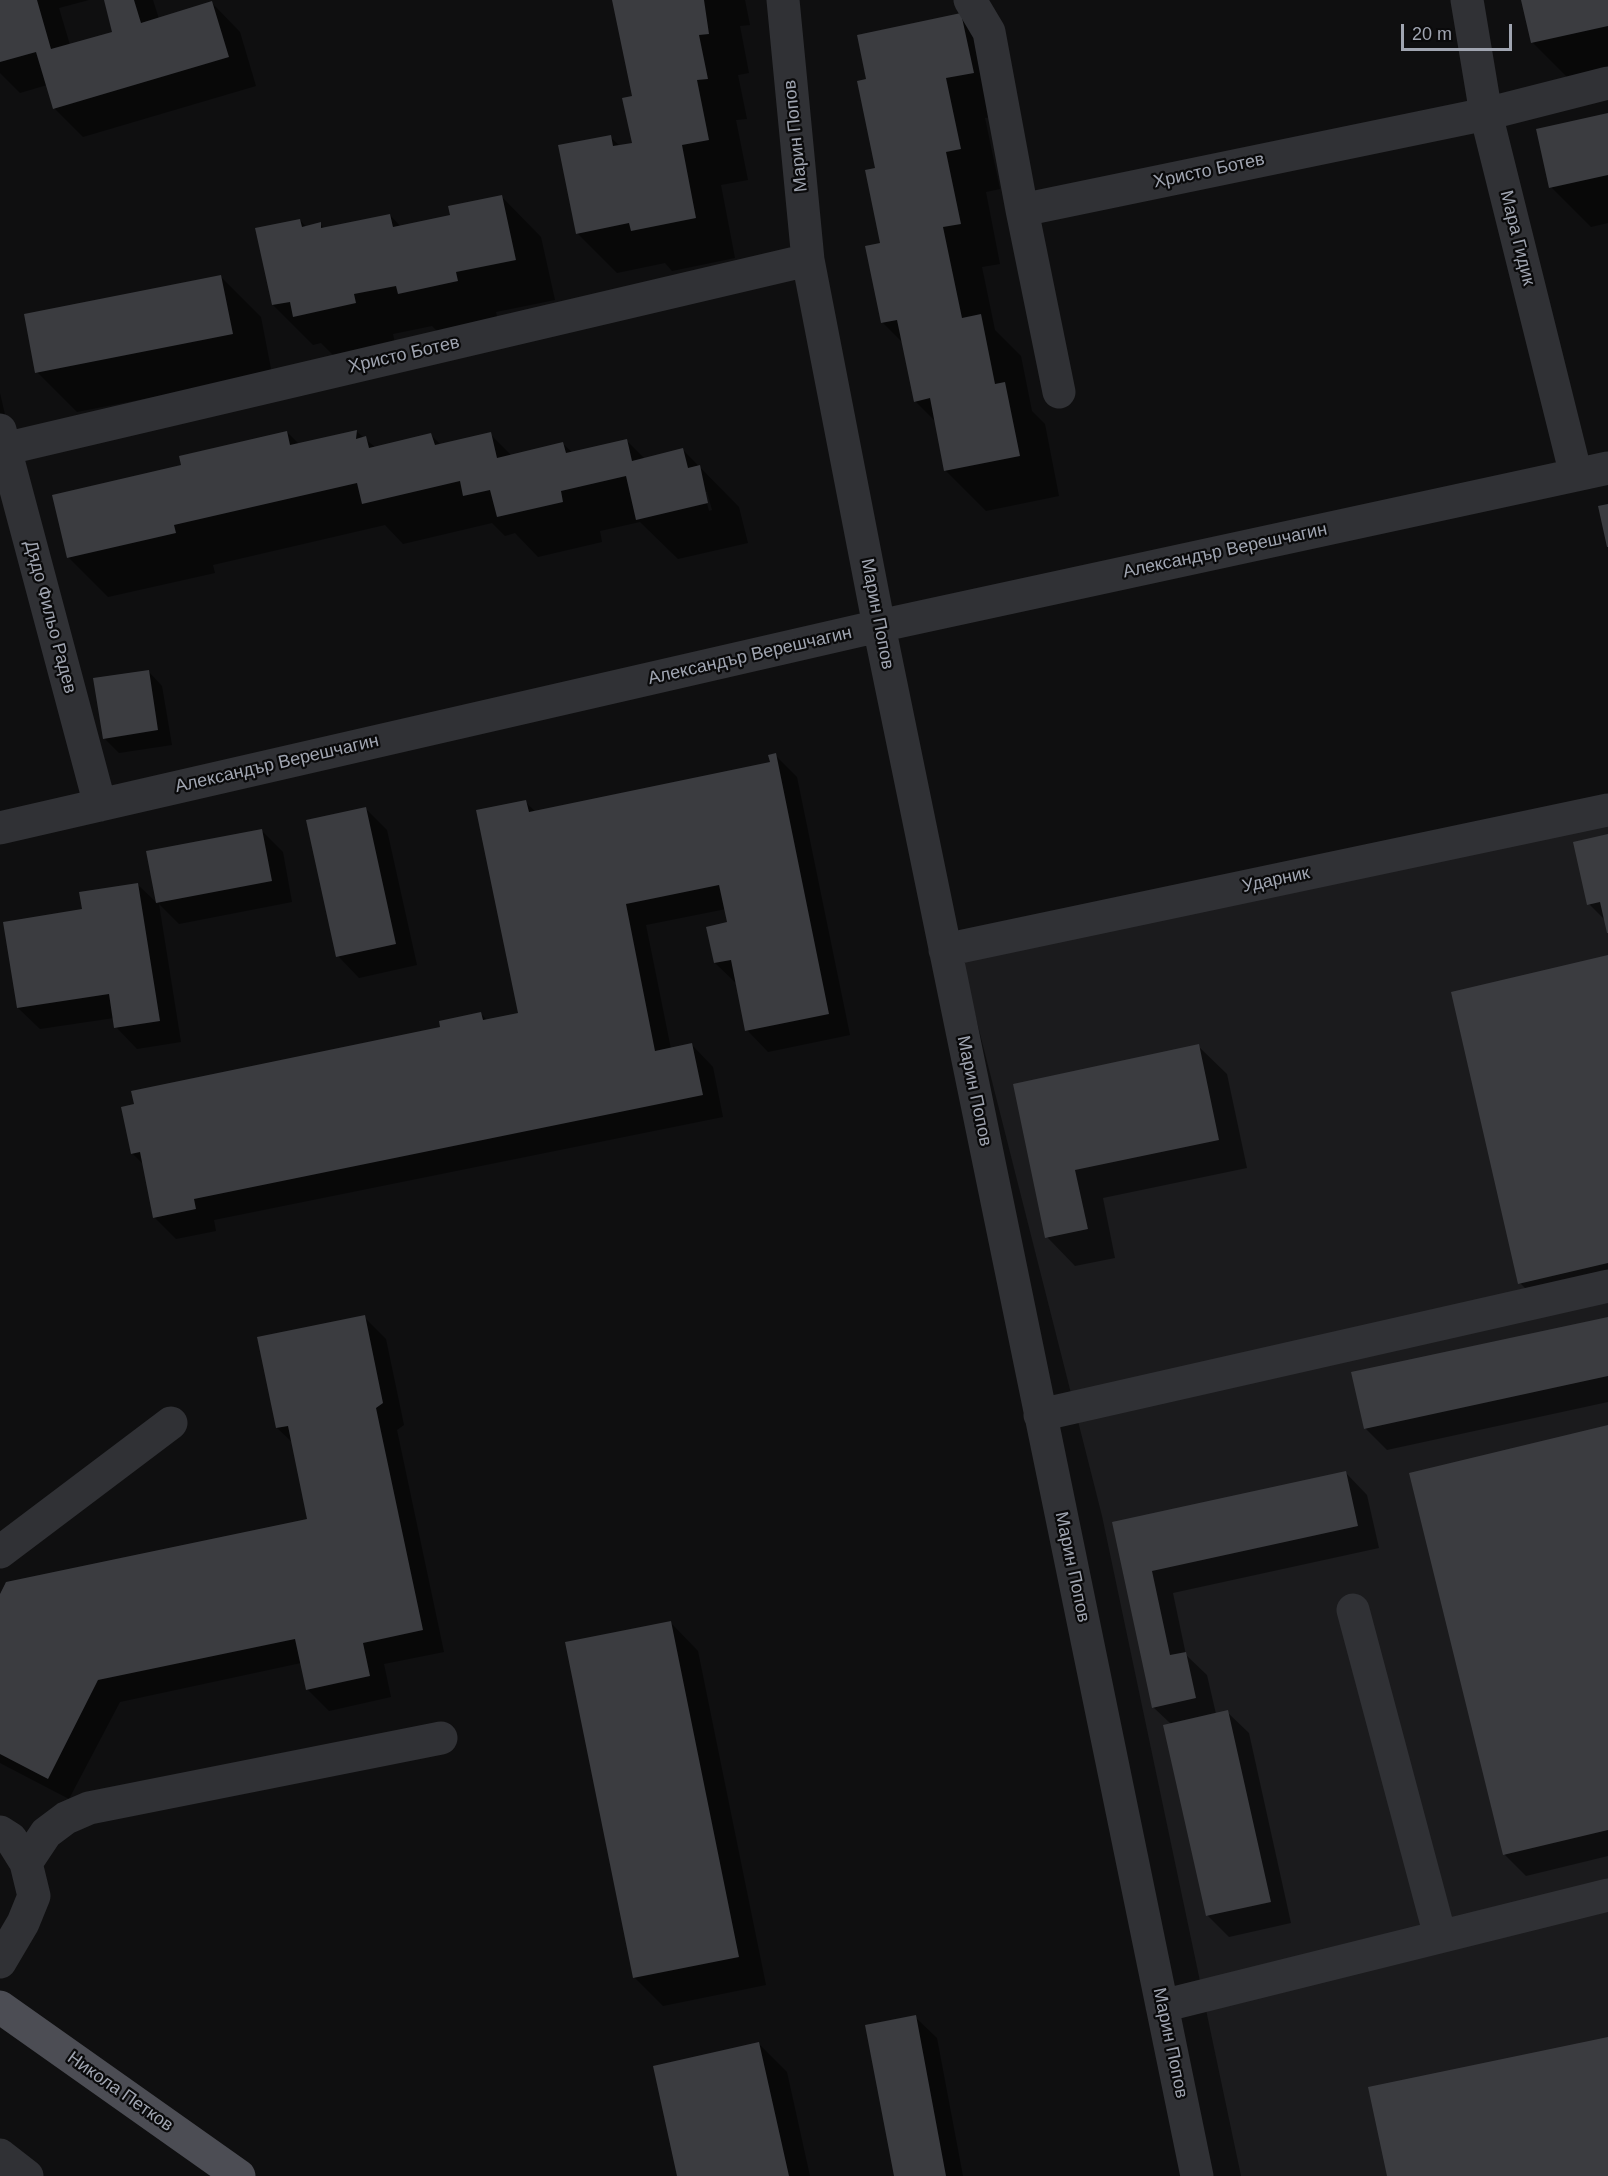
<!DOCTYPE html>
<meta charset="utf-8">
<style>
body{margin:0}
#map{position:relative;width:1608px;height:2176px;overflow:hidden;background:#0f0f10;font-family:Arial,sans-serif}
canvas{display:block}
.scale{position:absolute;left:1401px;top:24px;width:111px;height:27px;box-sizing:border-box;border:3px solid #a0a5b1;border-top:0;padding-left:8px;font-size:18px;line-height:21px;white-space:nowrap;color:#a0a5b1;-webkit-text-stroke:4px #0a0a0b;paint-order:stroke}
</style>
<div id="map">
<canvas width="1608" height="2176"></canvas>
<div class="scale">20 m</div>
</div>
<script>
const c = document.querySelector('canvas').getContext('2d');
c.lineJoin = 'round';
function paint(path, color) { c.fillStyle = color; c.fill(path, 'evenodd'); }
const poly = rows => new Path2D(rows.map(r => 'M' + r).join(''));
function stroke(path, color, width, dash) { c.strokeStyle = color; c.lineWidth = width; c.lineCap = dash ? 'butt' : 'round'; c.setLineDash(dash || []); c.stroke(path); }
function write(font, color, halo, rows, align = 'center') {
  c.font = font + ' Arial,sans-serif'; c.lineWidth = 4.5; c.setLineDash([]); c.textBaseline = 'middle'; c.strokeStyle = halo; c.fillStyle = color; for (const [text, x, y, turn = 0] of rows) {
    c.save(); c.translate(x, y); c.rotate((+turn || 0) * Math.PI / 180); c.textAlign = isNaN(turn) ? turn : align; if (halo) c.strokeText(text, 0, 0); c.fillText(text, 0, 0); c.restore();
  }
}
paint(poly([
 [1608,814,1608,2176,1241,2176,1102,1516,956,939]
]), '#1b1b1d');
paint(poly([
 [0,0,89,0,59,8,70,45,114,33,105,0,153,0,159,19,212,3,240,32,256,86,83,137,54,108,47,85,20,93,0,73],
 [614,0,745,0,750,25,740,26,749,73,738,75,747,119,736,120,748,180,721,185,735,258,672,271,665,263,617,273,577,233,610,137,620,146,633,144,634,97],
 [1523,0,1608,0,1608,75,1572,82,1532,42],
 [961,15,1001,55,1013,113,985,118,1000,189,986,192,1000,264,982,267,995,330,1021,356,1032,411,1045,424,1059,496,986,511,946,471,936,422,915,401,903,343,882,322,882,245,868,80],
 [1608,114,1608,223,1591,227,1551,187],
 [501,196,541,237,555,300,496,312,498,321,439,333,432,326,393,334,395,343,334,356,321,343,313,345,273,305,300,220,306,227,320,224,325,229,390,215,401,227,451,216],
 [221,277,261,317,272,374,77,412,37,372],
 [0,393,13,449,0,452],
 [356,431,376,448,431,435,441,445,490,434,512,456,563,444,573,453,626,440,645,459,683,450,739,507,748,543,678,559,640,522,600,531,602,542,538,557,515,533,505,536,492,523,403,544,385,525,213,565,215,573,108,597,68,557,183,466,287,432,299,444],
 [704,492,707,492,712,510,709,511],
 [148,671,162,686,172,745,119,753,104,738],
 [775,755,797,777,850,1035,768,1052,747,1030,738,985,715,963,729,923,726,909,646,925,671,1049,692,1045,713,1067,723,1117,214,1220,216,1231,176,1239,154,1217,144,1165,132,1153,481,1014,488,1021,520,1014,525,802,536,812,772,764],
 [366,809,387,830,417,965,359,978,338,956],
 [261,830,283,852,292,902,179,924,159,904,181,1042,137,1049,116,1027,114,1018,40,1029,18,1008,84,911,137,884,158,904,148,852],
 [1608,836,1608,931,1606,921,1589,904],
 [1608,957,1608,1289,1542,1305,1520,1283],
 [1198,1046,1227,1074,1247,1168,1103,1198,1115,1258,1075,1266,1047,1237,1014,1085],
 [364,1317,386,1339,404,1425,397,1430,444,1652,384,1664,391,1697,329,1711,307,1689,301,1663,120,1702,69,1799,0,1763,0,1597,309,1521,293,1443,277,1428],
 [1608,1318,1608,1402,1387,1450,1365,1428],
 [1608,1426,1608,1856,1526,1876,1505,1855],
 [1346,1473,1367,1495,1379,1548,1173,1593,1186,1655,1207,1675,1216,1714,1227,1712,1249,1733,1291,1923,1229,1937,1207,1915,1171,1724,1153,1707,1114,1523],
 [670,1622,698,1651,766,1985,663,2006,634,1977],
 [915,2017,937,2038,963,2176,895,2176],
 [759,2044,787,2072,810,2176,679,2176]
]), '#0007');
paint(poly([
 [0,0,37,0,51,49,112,32,104,0,134,0,141,23,212,1,229,57,53,109,36,52,0,62],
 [612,0,704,0,709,34,699,35,708,79,697,80,709,140,682,145,696,218,631,231,629,223,576,234,558,145,611,135,613,146,632,143,622,98,632,96],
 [1521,0,1608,0,1608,26,1531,43],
 [961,13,974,73,946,78,961,149,946,152,961,224,943,227,962,318,981,314,995,384,1005,382,1020,456,944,471,930,398,914,402,897,320,881,323,865,246,880,243,865,170,875,168,857,81,866,79,857,35],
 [1608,113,1608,175,1549,188,1536,129],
 [502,195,516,260,456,272,458,281,398,294,396,286,354,294,356,303,293,317,290,302,272,305,255,228,300,219,302,227,321,222,321,228,390,214,393,227,450,215,448,206],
 [221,275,233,334,35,373,24,314],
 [357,430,356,439,366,436,369,448,431,433,435,445,491,432,497,458,563,442,566,453,627,439,632,461,683,448,688,468,700,465,708,503,636,520,626,476,561,491,563,502,497,517,490,490,463,496,460,481,362,504,357,483,174,525,176,533,67,558,52,495,181,465,179,456,287,431,290,445],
 [1608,504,1608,547,1607,547,1598,506],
 [149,670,158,730,103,739,93,678],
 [776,753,829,1014,745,1031,731,960,714,963,706,927,727,922,719,885,626,904,655,1051,692,1043,703,1095,194,1199,196,1209,153,1218,140,1152,131,1154,121,1107,134,1104,131,1091,440,1027,439,1021,481,1012,483,1020,518,1013,476,810,526,800,529,812,770,762,768,755],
 [366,807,396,944,336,957,306,820],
 [262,829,272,881,156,903,146,851],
 [1608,834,1608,933,1607,933,1600,902,1587,905,1573,842],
 [138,883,160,1021,114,1028,109,994,17,1008,3,922,82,909,79,892],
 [1608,955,1608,1263,1518,1284,1451,992],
 [1199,1044,1219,1140,1075,1170,1088,1229,1045,1238,1013,1084],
 [365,1315,383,1403,376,1408,423,1630,363,1643,370,1676,306,1690,295,1639,98,1680,48,1779,0,1754,0,1594,6,1582,307,1519,288,1426,276,1428,257,1337],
 [1608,1317,1608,1376,1364,1429,1351,1372],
 [1608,1425,1608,1830,1503,1855,1409,1473],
 [1346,1471,1358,1526,1152,1571,1170,1655,1186,1652,1196,1698,1152,1708,1112,1522],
 [671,1621,739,1957,633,1978,565,1642],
 [1228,1710,1271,1902,1206,1916,1163,1725],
 [916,2015,946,2176,894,2176,865,2025],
 [1608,2037,1608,2176,1387,2176,1368,2087],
 [759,2042,789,2176,677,2176,653,2066]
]), '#3b3c40');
stroke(poly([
 [783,0,808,260,879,626,1197,2176],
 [970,0,989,32,1022,210,1486,114,1608,83],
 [1467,0,1486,114,1576,475],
 [1022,210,1059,392],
 [0,430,100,805],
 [0,450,808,260],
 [0,828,879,626,1608,468],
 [945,950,1608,810],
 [1040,1415,1608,1286],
 [0,1552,171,1423],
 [1353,1610,1440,1936],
 [0,1832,11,1839,26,1863,34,1896,23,1923,0,1962],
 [26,1863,46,1833,66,1818,89,1808,441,1738],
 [1162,2006,1608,1895],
 [0,2155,27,2176]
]), '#303135', 33);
stroke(poly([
 [0,2007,239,2176]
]), '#4c4d54', 33);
write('18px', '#a0a5b1', '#0a0a0b', [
 ["Марин Попов",796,136,-96],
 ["Христо Ботев",1209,171,-12],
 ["Мара Гидик",1517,238,76],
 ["Христо Ботев",404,355,-13],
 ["Александър Верешчагин",1225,551,-12],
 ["Марин Попов",877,614,79],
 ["Дядо Фильо Радев",50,617,75],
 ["Александър Верешчагин",750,656,-13],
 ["Александър Верешчагин",277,764,-13],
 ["Ударник",1276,880,-12],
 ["Марин Попов",974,1091,78],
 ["Марин Попов",1072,1567,78],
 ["Марин Попов",1170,2043,78],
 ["Никола Петков",120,2092,35]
]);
</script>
